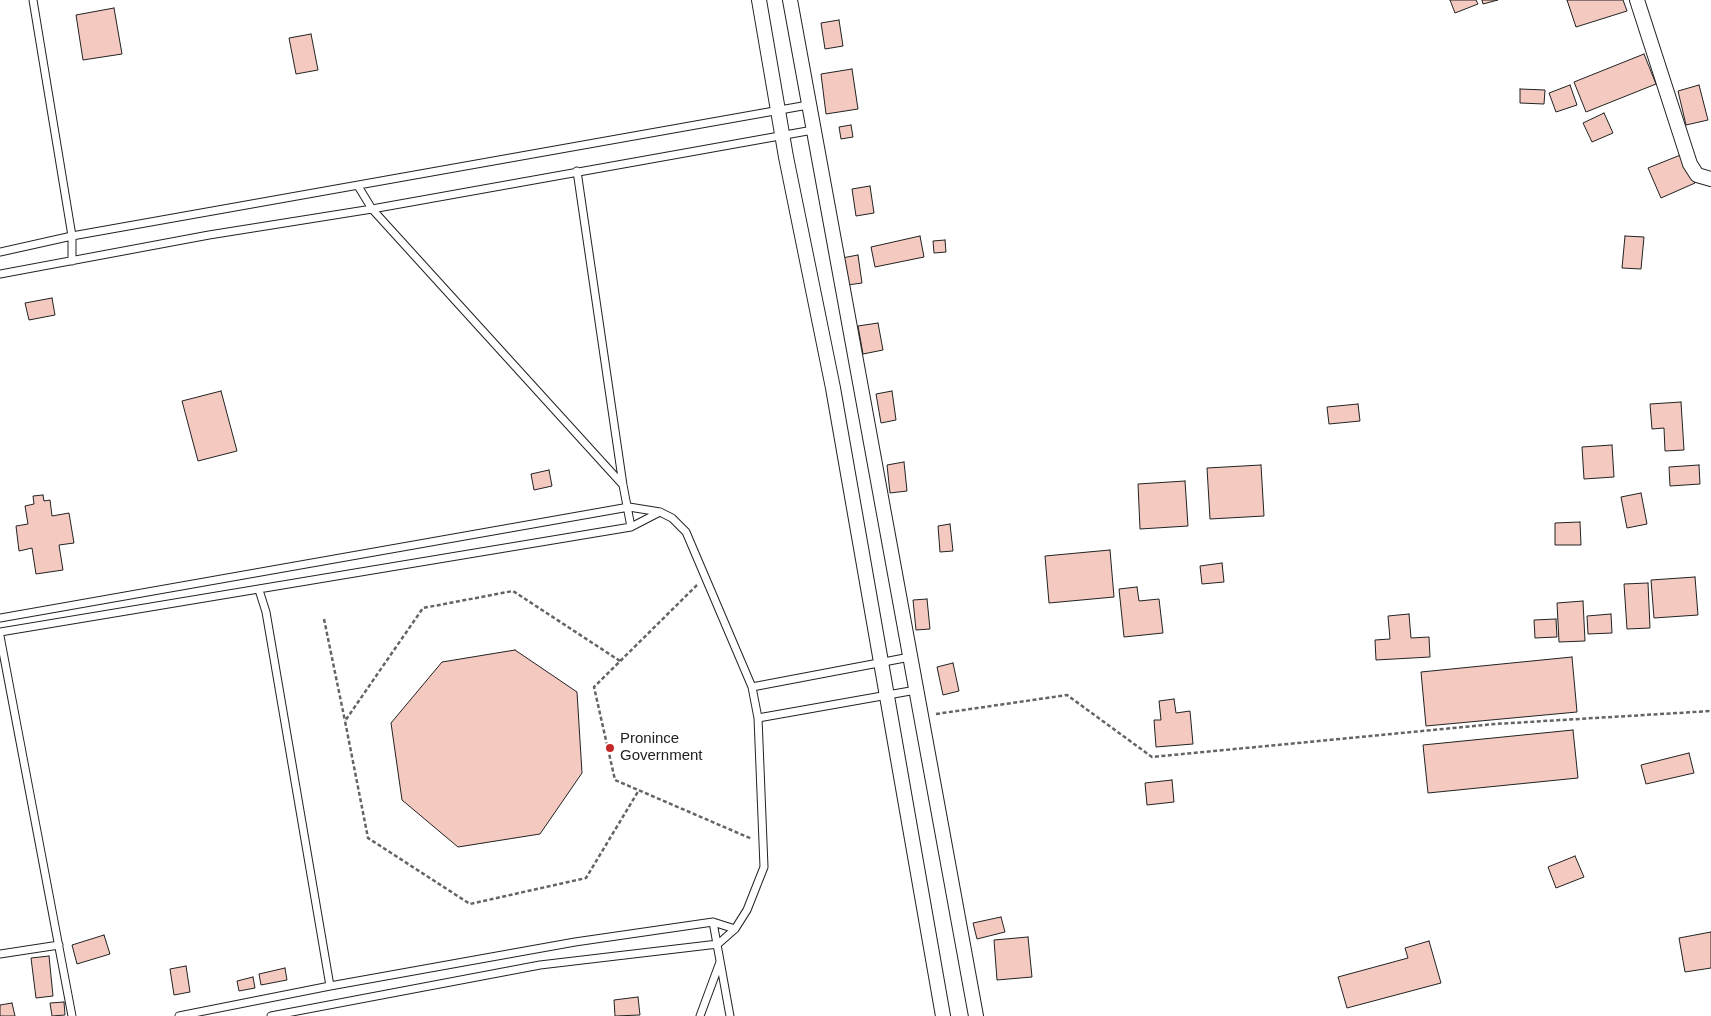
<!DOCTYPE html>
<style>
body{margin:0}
canvas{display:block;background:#fff}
</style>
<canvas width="1711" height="1016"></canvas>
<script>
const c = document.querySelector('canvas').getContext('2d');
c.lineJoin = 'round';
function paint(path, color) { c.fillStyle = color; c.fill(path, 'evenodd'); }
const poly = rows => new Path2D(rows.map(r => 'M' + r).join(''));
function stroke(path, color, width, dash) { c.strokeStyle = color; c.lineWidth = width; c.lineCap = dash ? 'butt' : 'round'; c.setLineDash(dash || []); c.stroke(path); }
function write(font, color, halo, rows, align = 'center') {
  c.font = font + ' Arial,sans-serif'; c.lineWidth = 4; c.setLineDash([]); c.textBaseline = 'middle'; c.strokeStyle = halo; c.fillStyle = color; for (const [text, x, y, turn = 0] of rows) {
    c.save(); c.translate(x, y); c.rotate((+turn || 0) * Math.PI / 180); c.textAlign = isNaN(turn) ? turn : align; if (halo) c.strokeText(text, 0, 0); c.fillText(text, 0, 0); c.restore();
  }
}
const building = poly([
 [1450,0,1476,0,1478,4,1455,13,1450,0],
 [1482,0,1498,0,1483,4,1482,0],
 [1567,0,1623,0,1627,11,1576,27,1567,0],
 [114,8,122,54,83,60,76,15,114,8],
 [839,20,843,46,825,49,821,23,839,20],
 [311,34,318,70,296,74,289,38,311,34],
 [1644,54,1656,84,1586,112,1574,82,1644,54],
 [852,69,858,109,826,114,821,74,852,69],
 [1570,85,1577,105,1556,112,1549,93,1570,85],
 [1699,85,1708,120,1686,125,1678,91,1699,85],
 [1520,89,1545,90,1544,104,1520,103,1520,89],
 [1604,113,1613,133,1592,142,1583,123,1604,113],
 [851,125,853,137,841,139,839,127,851,125],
 [1683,154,1695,183,1661,198,1648,168,1683,154],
 [870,186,874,213,856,216,852,189,870,186],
 [920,236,924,257,875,267,871,247,920,236],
 [1625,236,1644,237,1641,269,1622,268,1625,236],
 [945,240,946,252,934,253,933,241,945,240],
 [858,255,862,283,847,285,842,258,858,255],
 [52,298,55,315,29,320,25,303,52,298],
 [878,323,883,350,863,354,858,326,878,323],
 [221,391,237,451,198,461,182,401,221,391],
 [892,391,896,420,881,423,876,394,892,391],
 [1681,402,1684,450,1665,451,1664,428,1652,429,1650,404,1681,402],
 [1358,404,1360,421,1329,424,1327,407,1358,404],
 [1612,445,1614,477,1584,479,1582,447,1612,445],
 [904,462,907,491,890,493,887,465,904,462],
 [1261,465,1264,516,1210,519,1207,468,1261,465],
 [1699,465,1700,484,1670,486,1669,467,1699,465],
 [549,470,552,486,534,490,531,474,549,470],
 [1185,481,1188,526,1140,529,1138,484,1185,481],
 [1641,493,1647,524,1627,528,1621,497,1641,493],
 [43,495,44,501,50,500,52,516,69,513,74,543,59,545,63,570,36,574,32,548,19,551,16,526,28,524,25,506,34,504,33,496,43,495],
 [1580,522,1581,545,1555,545,1555,523,1580,522],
 [950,524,953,551,940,552,938,526,950,524],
 [1110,550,1114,597,1049,603,1045,556,1110,550],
 [1222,563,1224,582,1202,584,1200,566,1222,563],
 [1695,577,1698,615,1654,618,1651,580,1695,577],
 [1648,583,1650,628,1627,629,1624,584,1648,583],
 [1137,587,1139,601,1159,599,1163,633,1124,637,1119,589,1137,587],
 [927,599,930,629,916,630,913,600,927,599],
 [1583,601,1585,641,1559,642,1557,603,1583,601],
 [1409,614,1411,638,1429,637,1430,657,1376,660,1375,640,1390,639,1388,616,1409,614],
 [1611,614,1612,633,1588,634,1587,616,1611,614],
 [1556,619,1557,637,1535,638,1534,620,1556,619],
 [515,650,577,692,582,773,540,834,458,847,402,800,391,723,442,662,515,650],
 [1572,657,1577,712,1426,726,1421,672,1572,657],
 [953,663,959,691,943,695,937,667,953,663],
 [1174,699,1176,713,1190,711,1193,744,1156,747,1154,720,1161,720,1159,701,1174,699],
 [1573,730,1578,778,1428,793,1423,745,1573,730],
 [1689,753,1694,773,1646,784,1641,765,1689,753],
 [1172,780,1174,802,1147,805,1145,783,1172,780],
 [1575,856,1584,877,1556,888,1548,867,1575,856],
 [1001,917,1005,932,977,939,973,923,1001,917],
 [1711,932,1711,968,1685,972,1679,938,1711,932],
 [104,935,110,954,77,964,72,945,104,935],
 [1028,937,1032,977,997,980,994,940,1028,937],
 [1429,941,1441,983,1347,1008,1338,977,1408,958,1405,948,1429,941],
 [49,956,53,996,36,998,31,958,49,956],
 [186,966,190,992,174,995,170,969,186,966],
 [285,968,287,980,261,985,259,974,285,968],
 [253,977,255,988,239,991,237,981,253,977],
 [638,997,640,1015,615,1016,614,1000,638,997],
 [64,1002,65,1015,52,1016,50,1003,64,1002],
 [12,1003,15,1016,0,1016,0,1005,12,1003]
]);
paint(building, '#f3c9c0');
stroke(building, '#222', 1);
const service = poly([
 [33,0,72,236,72,261],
 [577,171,623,485,631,527],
 [358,186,372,209,623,485],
 [0,252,72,236,808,105],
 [0,274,209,235,372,209,813,130],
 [259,590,266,612,330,986],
 [0,618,629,507,660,512,672,518,686,532,752,687,758,718,764,867,747,910,735,929,718,944,540,965,271,1016],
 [0,632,631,527,660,512],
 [0,636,72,1016],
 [752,687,910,657],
 [758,718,916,690],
 [713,922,730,1016],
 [0,954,59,945],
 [179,1016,330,986,575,942,713,922,735,929],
 [700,1016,720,962]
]);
const minor = poly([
 [759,0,786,157,833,388,943,1016],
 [790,0,976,1016],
 [1637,0,1690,164,1697,175,1711,179]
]);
stroke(service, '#222', 9);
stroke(minor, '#222', 16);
stroke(poly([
 [697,585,594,687,615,780,752,839],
 [324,619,345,721],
 [620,661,513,591,423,608,345,721,368,838,470,904,586,878,639,790],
 [936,714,1067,695,1152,757,1495,724,1711,711]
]), '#646464', 2.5, [4, 2.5]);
stroke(service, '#fff', 7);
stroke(minor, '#fff', 14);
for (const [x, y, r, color] of [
 [610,748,5,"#c62828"]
]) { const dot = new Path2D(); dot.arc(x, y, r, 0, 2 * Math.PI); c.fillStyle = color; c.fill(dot); stroke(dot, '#fff', 2); }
write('15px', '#222', '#fff', [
 ["Pronince",620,739],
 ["Government",620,756]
], 'left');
</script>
